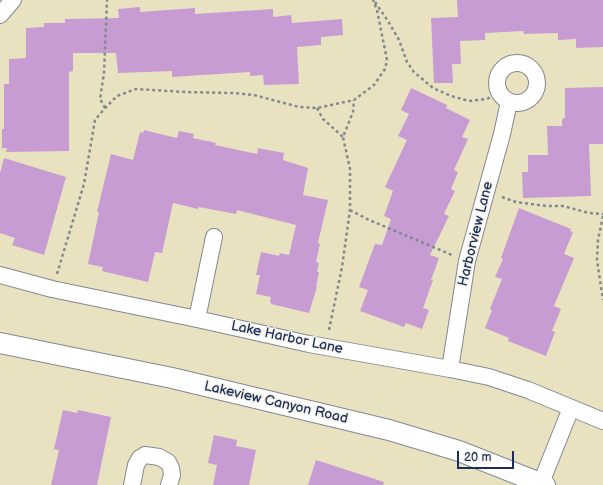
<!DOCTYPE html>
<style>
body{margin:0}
#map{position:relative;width:603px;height:485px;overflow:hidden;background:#e9e2c1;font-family:"Balsamiq Sans",sans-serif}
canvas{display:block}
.scale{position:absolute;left:457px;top:451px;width:57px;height:18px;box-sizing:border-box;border:2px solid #1b2f5e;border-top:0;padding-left:5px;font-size:12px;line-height:14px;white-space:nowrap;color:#1b2f5e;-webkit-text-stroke:3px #f7f3e8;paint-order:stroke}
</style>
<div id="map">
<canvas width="603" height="485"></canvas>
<div class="scale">20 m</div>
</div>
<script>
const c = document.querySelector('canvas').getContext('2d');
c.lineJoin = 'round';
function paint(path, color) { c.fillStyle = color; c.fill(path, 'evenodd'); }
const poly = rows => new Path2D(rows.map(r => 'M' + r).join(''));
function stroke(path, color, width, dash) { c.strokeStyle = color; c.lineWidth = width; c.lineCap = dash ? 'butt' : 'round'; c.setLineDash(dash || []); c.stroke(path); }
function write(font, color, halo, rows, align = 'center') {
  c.font = font + ' "Balsamiq Sans",sans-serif'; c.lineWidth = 3; c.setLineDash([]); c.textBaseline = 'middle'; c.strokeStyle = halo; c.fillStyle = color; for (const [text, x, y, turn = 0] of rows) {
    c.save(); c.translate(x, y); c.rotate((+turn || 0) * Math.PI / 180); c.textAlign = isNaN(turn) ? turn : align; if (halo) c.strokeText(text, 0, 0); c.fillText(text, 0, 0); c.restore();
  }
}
paint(poly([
 [457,0,603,0,603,47,576,48,576,39,558,40,558,33,524,34,523,31,485,33,485,40,460,41,461,64,452,64,453,83,434,83,431,18,458,17],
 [140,7,140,12,195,8,195,14,273,9,273,17,291,15,292,23,342,19,343,35,321,37,321,45,297,47,299,84,264,85,263,75,250,76,250,72,172,77,172,71,118,73,116,53,73,53,73,71,69,72,69,151,6,152,7,148,2,148,2,129,4,129,4,84,9,84,9,59,26,58,26,28,44,27,44,23,65,23,65,19,119,18,118,9],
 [603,87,603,144,589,144,591,196,523,198,522,172,528,172,528,155,548,155,547,126,562,126,562,119,565,118,565,88],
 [411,88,447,105,446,108,470,120,462,137,468,139,454,170,458,172,451,189,455,191,444,214,449,216,430,255,439,258,431,280,433,280,423,308,429,310,422,329,406,323,404,327,360,311,368,290,359,287,375,244,382,245,391,219,384,216,393,191,385,187,407,140,398,136,409,114,401,110],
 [144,130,177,138,179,131,194,134,193,138,216,143,215,145,257,154,258,148,284,153,283,160,308,168,303,195,328,200,318,243,320,244,316,262,319,263,317,272,319,272,316,287,317,287,309,313,271,304,271,302,270,302,271,297,256,294,260,275,256,275,261,252,279,256,280,253,289,255,296,225,237,210,236,214,199,207,198,209,173,203,162,253,155,252,148,282,102,271,103,267,88,264,99,212,97,212,111,154,133,160,140,132,143,133],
 [4,158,66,177,44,255,12,245,15,238,0,233,0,173],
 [519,208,571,229,570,231,573,232,564,254,574,258,554,306,561,309,552,331,555,332,546,356,508,341,509,338,485,328,492,310,490,309,502,279,495,277,503,259,501,258],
 [63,410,77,413,78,410,111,417,97,485,51,485,59,450,54,449],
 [214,435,237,440,236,446,256,450,249,485,213,485,217,465,208,463],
 [316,460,384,482,383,485,308,485]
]), '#c79cd2');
const minor = poly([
 [0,15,13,0],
 '497 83a20 20 0 1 1 40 0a20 20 0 1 1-40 0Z',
 [0,275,52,289,197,319,309,344,450,369,489,377,528,390,603,421],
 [197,319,214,237],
 [450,369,467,261,502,134,509,102],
 [541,483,571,408],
 [132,485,136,465,140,458,145,455,159,457,168,462,171,468,172,475,169,485]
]);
const tertiary = poly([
 [0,343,172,378,389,430,459,451,545,485]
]);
stroke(minor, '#828890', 18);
stroke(tertiary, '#828890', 22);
stroke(poly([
 [375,2,388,21,399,40,407,62,414,72,433,88,451,96,469,101,487,99,492,96],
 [105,108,100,99,104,73,107,0],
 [317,108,323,119,343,137],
 [502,197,516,202,546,206,563,206,589,213,603,214],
 [350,210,367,219,452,255],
 [603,216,598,240,597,260,603,300],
 [57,274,84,184,95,120,105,108,117,96,136,89,185,92,233,93,254,95,299,107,317,108,354,100,374,85,385,69,387,60,377,10,373,0],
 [329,330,342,267,350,210,350,169,343,137,353,112,354,100]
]), '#828890', 2.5, [3, 3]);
stroke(minor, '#fff', 16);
stroke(tertiary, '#fff', 20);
write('14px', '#1b2f5e', '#f7f3e8', [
 ["Harborview Lane",476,234,-76],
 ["Lake Harbor Lane",287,338,12],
 ["Lakeview Canyon Road",276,403,13]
]);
</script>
